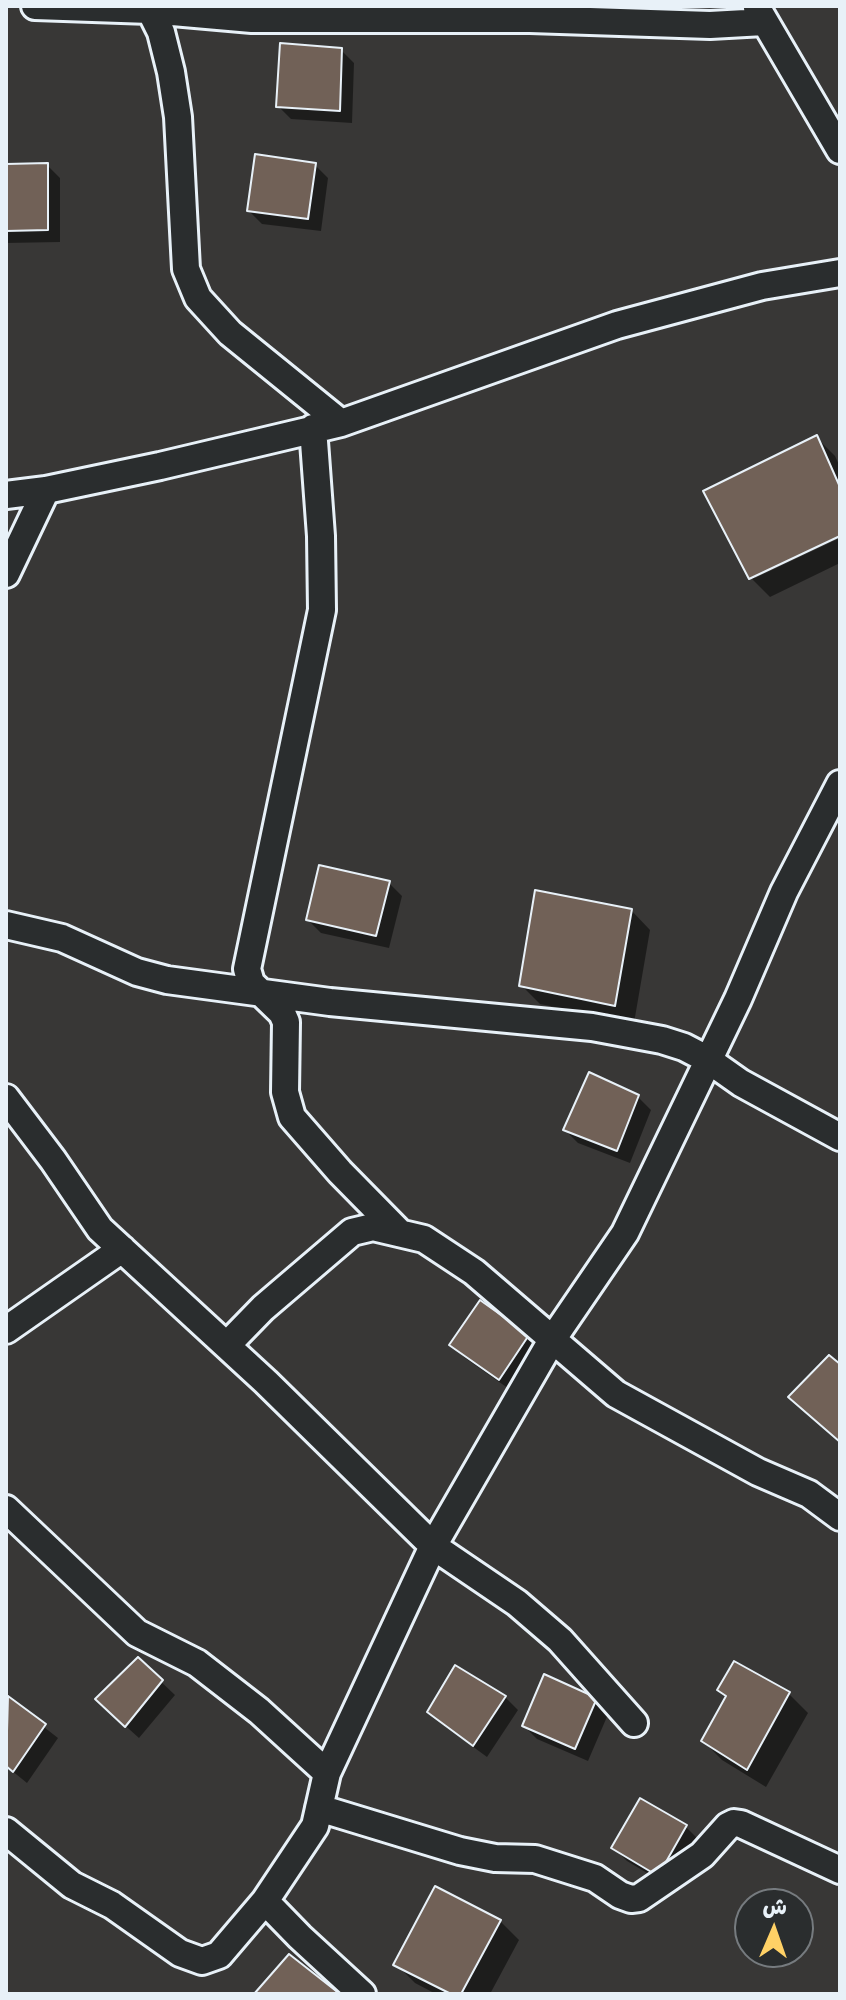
<!DOCTYPE html>
<meta charset="utf-8">
<style>
body{margin:0}
#map{position:relative;width:846px;height:2000px;overflow:hidden;background:#383736;font-family:"Patrick Hand","Playpen Sans Arabic",sans-serif}
canvas{display:block}
.frame{position:absolute;inset:0;border:8px solid #e8f1f8;pointer-events:none}
.north{position:absolute;left:734px;top:1888px;width:80px;height:80px;box-sizing:border-box;background:#2a2d2e;border:2px solid #767b7f;border-radius:50%;rotate:2deg;font-size:22px;font-weight:700;line-height:32px;text-align:center;color:#e8f1f8}
.north::after{content:'';display:block;margin:auto;width:28px;height:36px;background:#ffd166;clip-path:polygon(50% 0,100% 100%,50% 72%,0 100%)}
</style>
<div id="map">
<canvas width="846" height="2000"></canvas>
<div class="frame"></div>
<div class="north">ش</div>
</div>
<script>
const c = document.querySelector('canvas').getContext('2d');
c.lineJoin = 'round';
function paint(path, color) { c.fillStyle = color; c.fill(path, 'evenodd'); }
const poly = rows => new Path2D(rows.map(r => 'M' + r).join(''));
function stroke(path, color, width, dash) { c.strokeStyle = color; c.lineWidth = width; c.lineCap = dash ? 'butt' : 'round'; c.setLineDash(dash || []); c.stroke(path); }
paint(poly([
 [341,50,354,63,352,123,291,119,278,106],
 [47,165,60,178,60,242,6,243,6,166],
 [315,165,328,178,321,231,262,224,249,211],
 [816,437,835,456,840,467,840,534,755,574,755,578,840,538,840,563,770,597,751,578],
 [389,883,402,896,389,948,321,933,308,920],
 [631,910,650,930,634,1023,540,1004,521,985],
 [638,1097,651,1110,630,1163,578,1143,565,1130],
 [481,1303,528,1337,541,1350,512,1391,465,1358,452,1345],
 [138,1660,175,1695,139,1738,110,1712],
 [789,1694,808,1713,766,1787,722,1760,703,1741],
 [505,1697,518,1710,487,1757,442,1724,429,1711],
 [8,1699,58,1738,27,1783,6,1766,6,1702],
 [596,1699,609,1712,588,1761,537,1739,524,1726],
 [686,1827,699,1840,672,1888,627,1861,614,1848],
 [500,1921,519,1940,490,1994,436,1994,415,1983,396,1964]
]), '#0007');
const building = poly([
 [280,43,342,48,340,111,276,107,280,43],
 [255,154,316,163,308,219,247,211,255,154],
 [48,163,48,230,6,231,6,164,48,163],
 [817,435,840,487,840,536,749,579,703,491,817,435],
 [319,865,390,881,376,936,306,920,319,865],
 [535,890,632,909,615,1006,519,986,535,890],
 [589,1072,639,1095,617,1151,563,1130,589,1072],
 [480,1300,529,1335,499,1380,449,1345,480,1300],
 [829,1355,840,1364,840,1442,788,1397,829,1355],
 [138,1657,163,1680,125,1727,95,1699,138,1657],
 [734,1661,790,1692,747,1770,701,1741,726,1696,717,1690,734,1661],
 [455,1665,506,1696,473,1746,427,1712,455,1665],
 [544,1674,597,1698,575,1749,522,1726,544,1674],
 [8,1696,46,1724,13,1772,6,1766,8,1696],
 [640,1798,687,1825,658,1876,611,1848,640,1798],
 [435,1886,501,1920,461,1994,451,1994,393,1965,435,1886],
 [289,1954,340,1994,254,1994,289,1954]
]);
paint(building, '#716157');
stroke(building, '#e8f1f8', 2);
const street = poly([
 [35,6,150,10,252,19,530,19,710,25,764,22],
 [154,6,150,10,161,32,171,72,178,117,186,269,198,298,230,333,341,423],
 [757,8,840,150],
 [313,428,321,536,322,610,247,969,251,983,282,1013,286,1022,285,1092,292,1117,340,1172,400,1233],
 [6,495,46,490,160,466,341,423,617,325,762,286,840,273],
 [6,574,46,490],
 [6,925,62,938,137,972,167,980,330,1002,592,1027,662,1040,684,1047,707,1059,741,1083,840,1137],
 [6,1098,53,1160,100,1229,266,1382,433,1546,517,1603,560,1640,634,1723],
 [6,1330,122,1249],
 [227,1345,263,1308,352,1232,373,1227,424,1239,474,1272,616,1394,758,1472,809,1494,840,1517],
 [6,1509,137,1633,197,1663,259,1711,327,1773],
 [319,1808,460,1851,495,1858,535,1859,595,1878,620,1895,631,1899,639,1898,702,1855,728,1826,734,1823,741,1824,840,1870],
 [6,1831,72,1885,112,1905,180,1953,202,1961,219,1955,265,1901,315,1826,327,1773,433,1546,552,1340,625,1233,738,999,784,892,840,784],
 [265,1901,300,1937,362,1994]
]);
stroke(street, '#e8f1f8', 32);
stroke(street, '#2a2d2e', 26);
</script>
